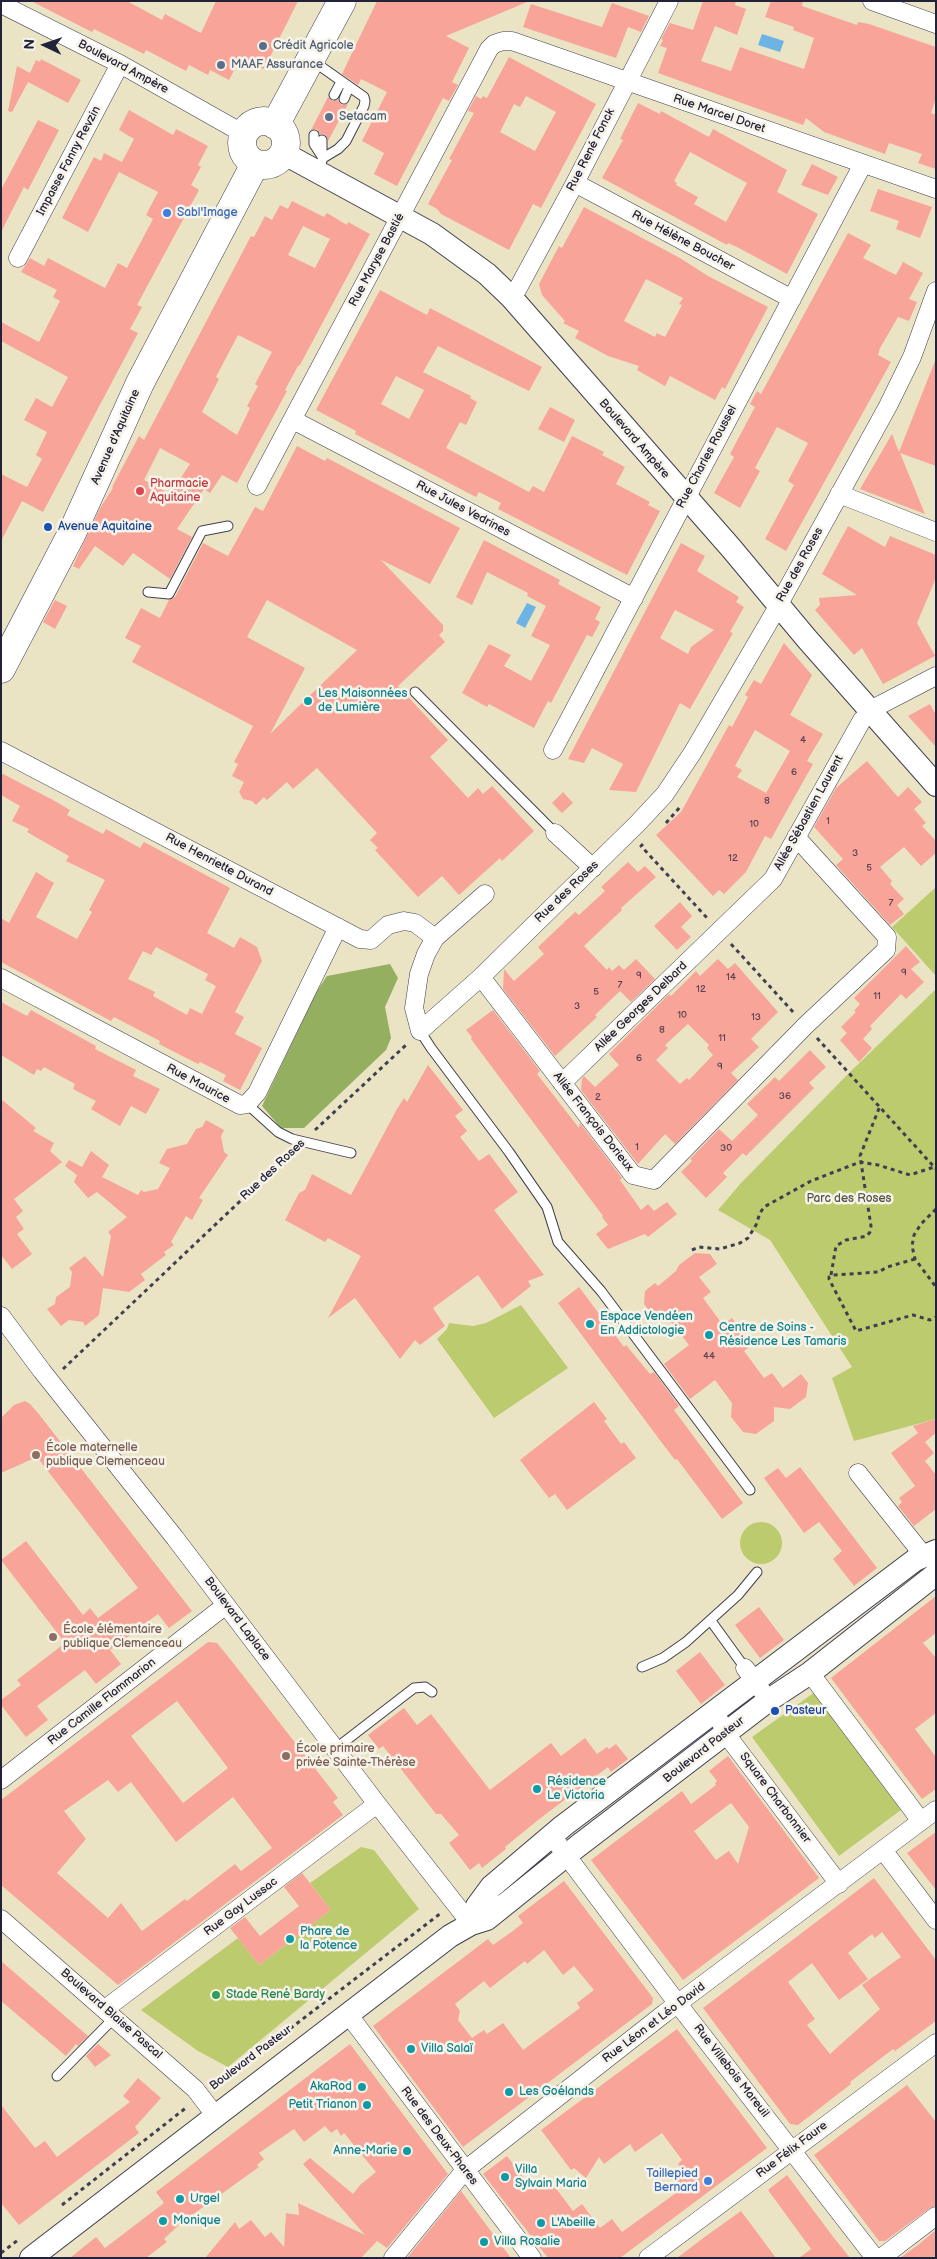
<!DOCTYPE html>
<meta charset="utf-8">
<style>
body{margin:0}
#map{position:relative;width:937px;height:2259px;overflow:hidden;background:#eae4c5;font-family:"Balsamiq Sans",sans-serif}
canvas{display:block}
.frame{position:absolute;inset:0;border:2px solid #22223b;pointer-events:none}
.north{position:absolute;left:20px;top:20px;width:50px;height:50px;-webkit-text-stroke:4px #f7f3e8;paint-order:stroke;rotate:273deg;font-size:14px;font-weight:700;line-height:20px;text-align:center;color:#22223b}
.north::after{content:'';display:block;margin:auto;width:18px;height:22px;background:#22223b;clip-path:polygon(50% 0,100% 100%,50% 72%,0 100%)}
</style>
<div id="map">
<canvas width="937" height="2259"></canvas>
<div class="frame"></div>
<div class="north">N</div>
</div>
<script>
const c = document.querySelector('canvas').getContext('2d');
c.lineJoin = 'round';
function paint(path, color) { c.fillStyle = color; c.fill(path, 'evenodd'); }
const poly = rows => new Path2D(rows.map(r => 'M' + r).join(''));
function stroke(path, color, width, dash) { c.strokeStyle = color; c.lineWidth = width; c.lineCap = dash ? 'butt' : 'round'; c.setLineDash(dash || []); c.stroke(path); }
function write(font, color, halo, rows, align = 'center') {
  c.font = font + ' "Balsamiq Sans",sans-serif'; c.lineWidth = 5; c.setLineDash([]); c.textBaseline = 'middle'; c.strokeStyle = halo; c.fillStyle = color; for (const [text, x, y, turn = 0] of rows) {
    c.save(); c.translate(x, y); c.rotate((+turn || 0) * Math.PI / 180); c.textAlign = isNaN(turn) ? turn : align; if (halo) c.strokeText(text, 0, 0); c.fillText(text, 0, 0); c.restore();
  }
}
paint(poly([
 [936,887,936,976,892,927],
 [936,989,936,1419,854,1441,832,1378,852,1367,770,1240,718,1210,741,1183,850,1072],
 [521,1305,568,1368,494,1418,437,1339,447,1329,449,1323,473,1326,486,1323],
 '740 1543a21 21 0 1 1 42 0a21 21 0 1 1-42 0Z',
 [815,1692,901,1810,839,1856,752,1737],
 [361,1847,374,1850,419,1909,228,2067,198,2051,141,2010,238,1938,259,1965,288,1943,289,1945,295,1940,294,1938,331,1910,310,1883]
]), '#bccb6e');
paint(poly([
 [390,964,398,978,385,1007,391,1038,386,1050,304,1128,281,1128,262,1106,315,994,327,976]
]), '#95af61');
paint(poly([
 [762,34,784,41,780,52,758,45],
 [527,603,536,607,525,628,516,623]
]), '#6db4e4');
paint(poly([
 [31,1,127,1,162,20,165,14,201,33,216,1,298,1,264,69,241,57,229,80,210,70,208,75,189,65,186,71,146,50,144,54,94,29,92,32],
 [377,1,527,2,446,36,469,48,452,82,458,85,449,101,443,98,397,186,374,174,384,153,362,141,387,92,361,79,358,85,342,74],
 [703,1,736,1,735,5,746,9,737,35,715,26,701,61,731,71,740,47,804,69,814,38,793,30,794,27,765,17,771,1,803,1,802,6,857,25,858,22,869,24,936,47,936,98,931,113,936,115,936,169,918,163,922,154,889,143,885,154,824,132,806,118,803,125,658,73,667,48,660,46,663,40,661,39,670,23,693,30],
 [612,3,649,16,641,32,628,27,616,58,523,27,531,4,602,27],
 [509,57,596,104,541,208,533,204,509,250,441,214,437,209,428,204,452,160,449,159,474,113,468,111,476,96,481,99,483,96,487,98],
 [526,96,556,112,535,151,500,132,514,104,520,107],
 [41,59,81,80,68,103,28,82,12,112,8,111,17,66,30,73,36,60,40,62],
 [328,97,332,101,338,100,342,105,348,104,328,141,326,135,320,134,317,129,311,130],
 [638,103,660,114,661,111,709,137,713,129,787,170,777,192,818,214,787,274,739,248,728,243,727,245,602,178,623,140,620,139],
 [690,152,747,183,726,222,694,204,698,197,676,185,677,183,674,181],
 [129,110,173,135,176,129,208,146,198,165,201,167,191,185,199,190,137,305,142,307,130,329,138,333,43,512,22,501,1,541,1,474,27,487,42,459,36,455,47,432,24,420,36,398,52,407,68,377,1,341,1,322,39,342,60,301,53,297,57,290,21,272,30,258,44,266,48,258,105,288,118,263,127,268,153,219,146,215,158,192,119,172,88,232,62,218,94,157,101,161,104,153,122,162,134,139,119,130],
 [38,120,59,130,28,190,24,187,1,232,1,190],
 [812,164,838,177,828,195,801,185],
 [878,189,932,207,920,238,896,229,899,221,870,211],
 [292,201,324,217,327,213,347,225,348,222,370,234,300,365,298,366,285,390,287,391,237,483,222,475,210,493,204,489,177,529,192,537,170,579,133,553,123,566,95,546,79,569,73,566,100,508,113,488,112,487,139,436,144,440,251,236,254,237,265,216,272,220,280,205,288,209],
 [303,226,330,239,315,268,288,255],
 [238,335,272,352,255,384,258,386,247,406,250,408,237,435,202,412,219,379,216,377],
 [160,448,190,464,170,494,144,480],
 [584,207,680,258,708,276,768,307,725,389,722,387,715,400,670,376,665,386,637,370,639,366,608,356,575,338,579,331,563,323,565,321,542,295,539,284,559,246,562,248],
 [646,279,683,298,679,304,682,305,665,337,657,333,655,337,624,321],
 [848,233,871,245,863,258,896,275,903,262,923,273,909,299,917,302,909,321,898,317,880,348,878,355,891,362,786,551,765,539,794,485,788,481,808,443,777,427,755,468,760,471,740,508,714,493,734,457,730,454,755,407,750,404,757,391,761,394],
 [380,290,427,315,430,308,542,367,529,391,438,346,423,372,471,396,470,398,477,402,466,425,460,422,446,448,529,492,533,486,544,492,572,436,604,452,602,455,625,467,616,484,650,502,648,505,660,511,627,575,498,509,501,503,479,492,476,497,355,434,356,431,316,410],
 [396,376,424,390,409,419,381,404],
 [935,361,936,466,900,453,925,514,860,489,892,434,899,452],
 [550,407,575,420,564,442,538,429],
 [297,446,325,461,327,458,460,528,430,584,381,560,443,625,443,631,439,635,445,642,398,686,448,740,430,757,468,798,478,788,483,794,492,786,534,831,502,861,500,858,459,895,442,876,418,897,375,850,378,848,370,840,377,833,317,768,293,789,287,782,267,800,264,797,256,805,252,801,243,799,239,792,244,782,232,776,238,764,234,762,253,726,132,662,141,646,125,638,141,608,160,618,169,600,175,597,203,543,228,556,255,507,263,511],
 [267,600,357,650,270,734,305,668,247,637],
 [848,526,885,547,890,536,936,555,936,578,917,623,935,656,883,684,862,648,854,655,815,610,820,605,819,598,857,595,822,574],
 [484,540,560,580,558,584,601,607,595,619,600,622,596,630,592,637,587,635,551,703,548,701,534,728,489,704,487,707,462,693,489,644,511,655,504,666,531,681,550,645,531,636,546,606,527,596,528,593,487,572,472,605,456,597],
 [681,543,705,556,697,571,739,597,736,602,744,607,730,632,733,633,690,709,680,703,636,792,609,790,623,764,592,748,584,763,568,759],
 [675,610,714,630,691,647,688,654,660,638],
 [55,600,67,606,55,629,43,622],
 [784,643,812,675,790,715,823,734,807,761,813,764,771,839,765,836,746,872,724,894,719,890,713,896,656,835,681,812,729,725,732,727,748,697,745,695,754,680,761,684],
 [755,730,790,751,766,793,737,777,742,770,735,766],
 [930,704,936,715,936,747,908,716],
 [867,761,898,797,908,787,922,802,914,809,926,823,922,826,936,841,936,853,921,866,904,847,880,867,892,881,890,884,904,899,897,905,904,914,890,925,836,865,843,859,814,827,836,788],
 [1,773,53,800,70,810,67,815,103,834,106,829,140,848,144,842,230,888,207,933,234,948,240,937,257,947,262,961,235,1012,244,1017,235,1034,262,1048,240,1090,223,1081,226,1075,200,1062,198,1064,159,1044,160,1041,114,1017,111,1021,1,962,1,918,9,923,36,872,54,883,36,917,77,939,92,912,89,910,105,880,66,861,69,856,39,839,27,832,29,829,12,821,20,806,1,795],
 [156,947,208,974,205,980,216,986,202,1014,190,1008,187,1015,153,996,155,992,128,979,143,951,151,955],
 [563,792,573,803,562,813,552,803],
 [628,862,638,872,645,866,656,877,621,908,622,910,584,946,607,970,609,967,612,971,619,965,624,970,636,959,655,979,631,1002,620,991,595,1015,597,1017,555,1056,503,989,504,969,514,981,544,954,538,947,575,912,579,915,605,891,601,887],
 [680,902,692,916,681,927,691,937,677,950,654,926],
 [906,946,920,962,911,969,924,982,906,999,901,994,870,1026,872,1029,863,1039,872,1048,859,1062,840,1040,847,1033,841,1027,856,1012,854,1011,860,1004,854,998],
 [718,959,728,969,735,963,778,1012,751,1039,759,1047,731,1073,738,1080,675,1144,665,1134,638,1164,581,1090,582,1079,584,1076,595,1087,619,1065,609,1054,669,994,671,996,696,971,700,976],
 [688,1024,709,1045,707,1048,713,1055,689,1080,687,1078,680,1084,656,1060,668,1048,665,1045],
 [1,1002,27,1016,31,1010,96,1046,95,1049,136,1070,133,1076,160,1089,146,1114,131,1106,120,1126,91,1109,96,1101,73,1089,75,1084,44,1067,41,1071,37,1069,34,1075,1,1055],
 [493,1010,540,1071,537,1074,579,1128,580,1123,622,1178,620,1180,641,1210,648,1204,654,1211,667,1202,677,1214,648,1237,645,1234,608,1249,596,1234,608,1225,602,1217,603,1216,471,1039,472,1037,466,1030],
 [810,1050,826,1067,809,1083,814,1088,746,1156,743,1153,723,1173,727,1177,706,1198,681,1172,692,1161,690,1159,719,1129,732,1141,758,1115,747,1104,775,1077,779,1081],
 [428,1065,463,1110,455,1116,467,1131,460,1137,479,1161,489,1154,518,1192,494,1210,544,1275,528,1281,531,1286,502,1309,478,1275,433,1308,445,1326,420,1345,415,1340,400,1359,355,1298,328,1318,361,1256,328,1238,325,1242,285,1220,299,1193,305,1190,312,1174,351,1195,397,1109,404,1098,407,1102],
 [1,1099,36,1128,33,1131,54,1143,50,1151,62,1162,14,1199,23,1211,16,1217,24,1229,17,1234,32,1254,12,1269,1,1255],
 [206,1120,224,1130,221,1136,224,1152,228,1155,199,1198,203,1200,192,1220,186,1216,171,1242,174,1245,164,1252,166,1255,141,1274,145,1280,129,1292,103,1288,99,1315,85,1326,83,1322,69,1320,61,1326,47,1309,55,1304,56,1297,70,1287,72,1272,69,1268,85,1256,103,1277,111,1236,108,1232,127,1217,97,1192,88,1198,74,1182,77,1175,65,1166,69,1160,82,1167,91,1151,109,1165,102,1177,138,1195,141,1190,144,1192,158,1189,170,1168,159,1163,167,1149,187,1144,196,1129,202,1127],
 [695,1253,710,1254,717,1264,699,1277,711,1292,703,1298,723,1325,732,1318,752,1345,744,1351,764,1378,772,1373,783,1388,801,1374,808,1383,806,1397,790,1409,774,1407,774,1421,756,1434,743,1432,731,1417,732,1403,715,1380,690,1399,664,1364,689,1345,672,1323,656,1320,644,1304,645,1291,655,1283,658,1286,676,1271,679,1265],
 [579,1287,624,1347,626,1345,650,1374,654,1372,679,1406,674,1410,743,1503,722,1519,677,1459,675,1460,659,1439,558,1303],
 [25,1401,30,1404,38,1413,192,1611,169,1628,158,1614,110,1650,121,1664,96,1684,85,1670,37,1706,48,1720,26,1737,1,1705,1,1700,21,1685,17,1680,65,1643,1,1560,26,1541,83,1615,90,1608,98,1618,138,1588,37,1457,1,1473,1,1418,14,1405],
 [594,1402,607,1419,604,1421,621,1444,624,1442,636,1458,567,1510,555,1494,549,1498,520,1460],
 [936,1419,936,1433,925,1442,934,1453,925,1461,936,1475,936,1509,914,1526,898,1506,902,1502,899,1498,915,1486,891,1453,918,1433,913,1426],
 [800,1467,877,1568,854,1586,833,1559,842,1551,819,1522,804,1533,764,1478,778,1468,786,1478],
 [936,1596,936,1633,923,1643,936,1658,936,1713,915,1729,936,1757,936,1789,922,1799,831,1678],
 [759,1607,784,1640,760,1658,735,1625],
 [208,1642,217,1643,234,1664,338,1798,333,1802,343,1815,118,1985,1,1885,1,1800],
 [177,1701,228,1768,183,1803,131,1736],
 [108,1780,118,1792,131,1782,176,1842,233,1797,272,1848,241,1871,235,1864,187,1901,185,1899,142,1931,121,1903,108,1918,57,1873,86,1839,64,1811],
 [700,1652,725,1685,701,1704,676,1671],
 [404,1708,417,1725,431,1714,490,1790,551,1743,561,1756,585,1738,597,1754,607,1747,609,1749,616,1744,628,1759,611,1772,608,1767,538,1820,505,1847,506,1849,482,1868,479,1863,470,1870,449,1843,459,1835,441,1814,436,1814,383,1746,379,1749,368,1735],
 [728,1756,819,1878,683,1980,591,1860,682,1791,691,1804,716,1785,715,1783,717,1781,709,1771],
 [731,1803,749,1827,738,1864,729,1851,716,1860,694,1831],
 [936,1832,936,1890,907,1853],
 [302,1873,331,1910,259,1965,230,1928,245,1917,260,1936,299,1906,284,1887],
 [874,1878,936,1960,936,2021,895,2051,893,2049,850,2082,851,2084,798,2125,790,2124,703,2008],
 [882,1932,901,1957,862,1985,880,2009,830,2054,807,2025,815,2019,788,1982,812,1963,839,2000,868,1979,848,1953,872,1934,875,1938],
 [564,1881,653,1998,652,2004,463,2147,373,2026,488,1939,493,1945,510,1933,523,1923,518,1916],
 [544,1950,563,1975,574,1966,594,1990,577,2003,580,2008,523,2050,503,2023,487,2034,484,2030,472,2038,458,2020,460,2011,455,2004,484,1981,490,1988,525,1961,527,1964],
 [1,1961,88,2036,78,2046,76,2044,66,2056,1,2001],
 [677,2029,767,2148,620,2258,548,2258,483,2174,507,2156,533,2190,549,2179,573,2211,582,2204,600,2228,612,2219,622,2232,676,2193,671,2186,686,2174,678,2164,682,2160,662,2133,635,2152,630,2144,604,2164,599,2157,586,2178,574,2168,571,2170,541,2130],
 [98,2044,111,2055,95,2067,86,2056],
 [350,2044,448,2174,387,2248,377,2241,361,2258,205,2258,235,2222,239,2229,251,2220,265,2237,271,2232,284,2247,286,2213,299,2215,298,2203,365,2235,303,2164,310,2158,353,2194,360,2185,376,2172,344,2133,341,2136,337,2129,331,2133,325,2126,304,2142,294,2129,259,2153,264,2159,257,2165,259,2167,181,2223,164,2239,167,2242,146,2258,70,2258,96,2237,105,2248,164,2203,156,2192],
 [138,2078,161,2098,135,2127,139,2133,19,2225,1,2203,1,2105,35,2148,45,2141,57,2157,130,2102,123,2096],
 [907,2085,936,2122,936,2206,930,2208,885,2241,879,2241,814,2155],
 [787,2175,831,2234,850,2258,799,2258,811,2249,768,2190],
 [461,2191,511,2258,407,2258],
 [741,2211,776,2258,677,2258,706,2236],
 [936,2230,936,2258,900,2258,918,2245]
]), '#f8a499');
const service = poly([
 [313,61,364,97,365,101,364,106,346,141,338,149,323,158,318,171],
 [334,95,341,82],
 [344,99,349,87],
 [314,135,314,144,323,158],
 [322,140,322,155],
 [148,592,169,594,202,531,228,526],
 [415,692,555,833],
 [420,1031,431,1048,509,1152,547,1207,558,1242,601,1291,750,1490],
 [247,1104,278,1132,292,1139,351,1153],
 [711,1621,745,1668],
 [642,1667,663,1658,686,1642,738,1595,757,1572],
 [335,1749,414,1688,425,1687,432,1692],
 [57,2076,115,2017]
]);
const minor = poly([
 [872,1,936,24],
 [1,4,120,64,244,134],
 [575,183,792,299],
 [18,258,120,64],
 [511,297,517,290,575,183,669,1],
 [293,420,634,598],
 [257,486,489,49,494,44,503,41,512,41,936,189],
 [839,494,936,532],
 [553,750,863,164],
 [1,751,360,939,371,940,388,925,404,921,415,923,435,938],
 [555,833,593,868],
 [485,894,435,938,426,954,419,974,414,1008,420,1031,481,977,638,823,665,794,693,752,773,615,888,406,912,357,936,291],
 [481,977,633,1175,654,1180,806,1025,886,950,887,937,796,837],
 [1,978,240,1105,247,1104,257,1093,338,927],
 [562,1083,773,879,862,720,878,706,936,676],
 [1,1316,42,1371,175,1538,377,1804,471,1924],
 [858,1473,924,1556],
 [745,1668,762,1691],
 [810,1673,921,1821],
 [721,1723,726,1734,839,1884],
 [1,1780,226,1605],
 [551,1835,678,2004,875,2258],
 [883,1850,936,1920],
 [1,1919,195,2089,215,2115],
 [105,2009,377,1804],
 [348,2014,532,2258],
 [393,2258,465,2170,665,2013,936,1810],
 [648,2258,936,2043],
 [881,2258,936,2216]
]);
const tertiary = poly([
 [283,153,432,234,487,274,511,297,731,548,807,639,936,785],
 [471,1924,477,1906,491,1887,563,1826,915,1560,936,1551],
 [31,2258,450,1936,471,1924,487,1919,578,1846,769,1700,810,1673,936,1574]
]);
const primary = poly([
 '242 143a22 22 0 1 1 44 0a22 22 0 1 1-44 0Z',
 [275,125,342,1],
 [1,669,72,533,140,383,255,164]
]);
stroke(service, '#403f50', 11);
stroke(minor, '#403f50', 19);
stroke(tertiary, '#403f50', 24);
stroke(primary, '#403f50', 29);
stroke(poly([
 [666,823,680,807],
 [643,844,641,846,708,919],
 [731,944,794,1013],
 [817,1038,936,1169],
 [315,1130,407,1044],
 [936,1209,921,1224,914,1235,912,1246,915,1259,936,1287],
 [692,1250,699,1247,720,1249,740,1243,748,1238,756,1225,760,1213,764,1207,811,1181,860,1162,878,1165,910,1175,934,1167],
 [915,1259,887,1267,879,1272,833,1275,829,1277,829,1279,856,1331,913,1315,930,1320,936,1317],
 [831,1275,836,1246,846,1240,867,1236,870,1232,871,1226,860,1156,880,1106],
 [63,1369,291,1153],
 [214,2087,441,1913],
 [62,2205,187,2107],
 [1,2253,18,2240]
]), '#403f50', 3, [4, 4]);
stroke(service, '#fff', 9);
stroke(minor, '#fff', 18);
stroke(tertiary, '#fff', 22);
stroke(primary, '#fff', 28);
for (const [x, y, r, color] of [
 [263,46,5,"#5c6f8a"],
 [221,65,5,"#5c6f8a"],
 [329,117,5,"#5c6f8a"],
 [167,213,5,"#3f7fe0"],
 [140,491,5,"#e0444e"],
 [48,527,5,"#1a4fb4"],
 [308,701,5,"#0f9aa8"],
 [590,1324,5,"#0f9aa8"],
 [709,1335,5,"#0f9aa8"],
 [36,1455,5,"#8d6e63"],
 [53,1637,5,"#8d6e63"],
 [775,1711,5,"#1a4fb4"],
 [286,1756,5,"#8d6e63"],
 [537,1789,5,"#0f9aa8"],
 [290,1939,5,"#0f9aa8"],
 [216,1995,5,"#2e9e5b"],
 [411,2049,5,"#0f9aa8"],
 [362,2087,5,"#0f9aa8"],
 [509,2092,5,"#0f9aa8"],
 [367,2105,5,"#0f9aa8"],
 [407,2151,5,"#0f9aa8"],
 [505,2177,5,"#0f9aa8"],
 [708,2181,5,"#3f7fe0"],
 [180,2199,5,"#0f9aa8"],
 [163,2221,5,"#0f9aa8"],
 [541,2223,5,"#0f9aa8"],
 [484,2242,5,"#0f9aa8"]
]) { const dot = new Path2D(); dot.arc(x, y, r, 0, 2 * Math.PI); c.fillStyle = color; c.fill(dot); stroke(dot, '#f7f3e8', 2); }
write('10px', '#584252', null, [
 ["4",803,740],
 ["6",794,772],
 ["8",767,801],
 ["1",828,821],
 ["10",754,824],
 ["3",855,853],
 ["12",733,858],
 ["5",869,868],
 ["7",891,903],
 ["9",904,972],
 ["9",639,975],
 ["14",731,977],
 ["7",620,985],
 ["12",701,989],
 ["5",596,992],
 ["11",877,996],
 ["3",577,1006],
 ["10",682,1015],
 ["13",756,1017],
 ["8",662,1030],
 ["11",722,1038],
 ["6",639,1058],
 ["9",720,1066],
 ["36",785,1096],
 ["2",598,1097],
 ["1",637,1147],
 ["30",726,1148],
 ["44",709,1356]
]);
write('12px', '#4e5e75', '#f7f3e8', [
 ["Crédit Agricole",273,46],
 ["MAAF Assurance",231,65],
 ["Setacam",339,117]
], 'left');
write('12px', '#22223b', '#f7f3e8', [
 ["Boulevard Ampère",123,67,28],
 ["Rue Marcel Doret",719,114,19],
 ["Rue René Fonck",591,150,-63],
 ["Impasse Fanny Revzin",69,161,-62],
 ["Rue Hélène Boucher",683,241,28],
 ["Rue Maryse Bastié",377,260,-62],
 ["Avenue d'Aquitaine",116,437,-66],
 ["Boulevard Ampère",634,439,49],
 ["Rue Charles Roussel",707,457,-62],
 ["Rue Jules Vedrines",463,509,28],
 ["Rue des Roses",800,565,-61],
 ["Allée Sébastien Laurent",809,813,-61],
 ["Rue Henriette Durand",219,865,28],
 ["Rue des Roses",567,892,-44],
 ["Allée Georges Delbard",641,1007,-44],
 ["Rue Maurice",198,1084,28],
 ["Allée François Dorieux",593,1122,52],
 ["Rue des Roses",273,1170,-43],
 ["Boulevard Laplace",237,1619,53],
 ["Rue Camille Flammarion",102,1702,-38],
 ["Boulevard Pasteur",704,1750,-38],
 ["Square Charbonnier",775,1798,53],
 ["Rue Gay Lussac",241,1907,-37],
 ["Boulevard Blaise Pascal",111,2014,41],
 ["Rue Léon et Léo David",654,2023,-37],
 ["Boulevard Pasteur",251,2058,-37],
 ["Rue Villebois Mareuil",731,2071,52],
 ["Rue des Deux-Phares",439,2136,53],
 ["Rue Félix Faure",792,2150,-37]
]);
write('12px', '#366cbe', '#f7f3e8', [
 ["Sabl'Image",177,213],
 ["Taillepied",698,2174,"right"],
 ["Bernard",698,2188,"right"]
], 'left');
write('12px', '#be3a42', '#f7f3e8', [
 ["Pharmacie",150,484],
 ["Aquitaine",150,498]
], 'left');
write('12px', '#164399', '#f7f3e8', [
 ["Avenue Aquitaine",58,527],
 ["Pasteur",785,1711]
], 'left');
write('12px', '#0d838f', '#f7f3e8', [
 ["Les Maisonnées",318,694],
 ["de Lumière",318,708],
 ["Espace Vendéen",600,1317],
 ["En Addictologie",600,1331],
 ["Centre de Soins -",719,1328],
 ["Résidence Les Tamaris",719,1342],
 ["Résidence",547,1782],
 ["Le Victoria",547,1796],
 ["Phare de",300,1932],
 ["la Potence",300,1946],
 ["Villa Salaï",421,2049],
 ["AkaRod",352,2087,"right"],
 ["Les Goélands",519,2092],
 ["Petit Trianon",357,2105,"right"],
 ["Anne-Marie",397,2151,"right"],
 ["Villa",515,2170],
 ["Sylvain Maria",515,2184],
 ["Urgel",190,2199],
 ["Monique",173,2221],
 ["L'Abeille",551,2223],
 ["Villa Rosalie",494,2242]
], 'left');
write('12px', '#50554a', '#f7f3e8', [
 ["Parc des Roses",849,1199]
]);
write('12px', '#785e54', '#f7f3e8', [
 ["École maternelle",46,1448],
 ["publique Clemenceau",46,1462],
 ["École élémentaire",63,1630],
 ["publique Clemenceau",63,1644],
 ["École primaire",296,1749],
 ["privée Sainte-Thérèse",296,1763]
], 'left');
write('12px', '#27864d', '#f7f3e8', [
 ["Stade René Bardy",226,1995]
], 'left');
</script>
